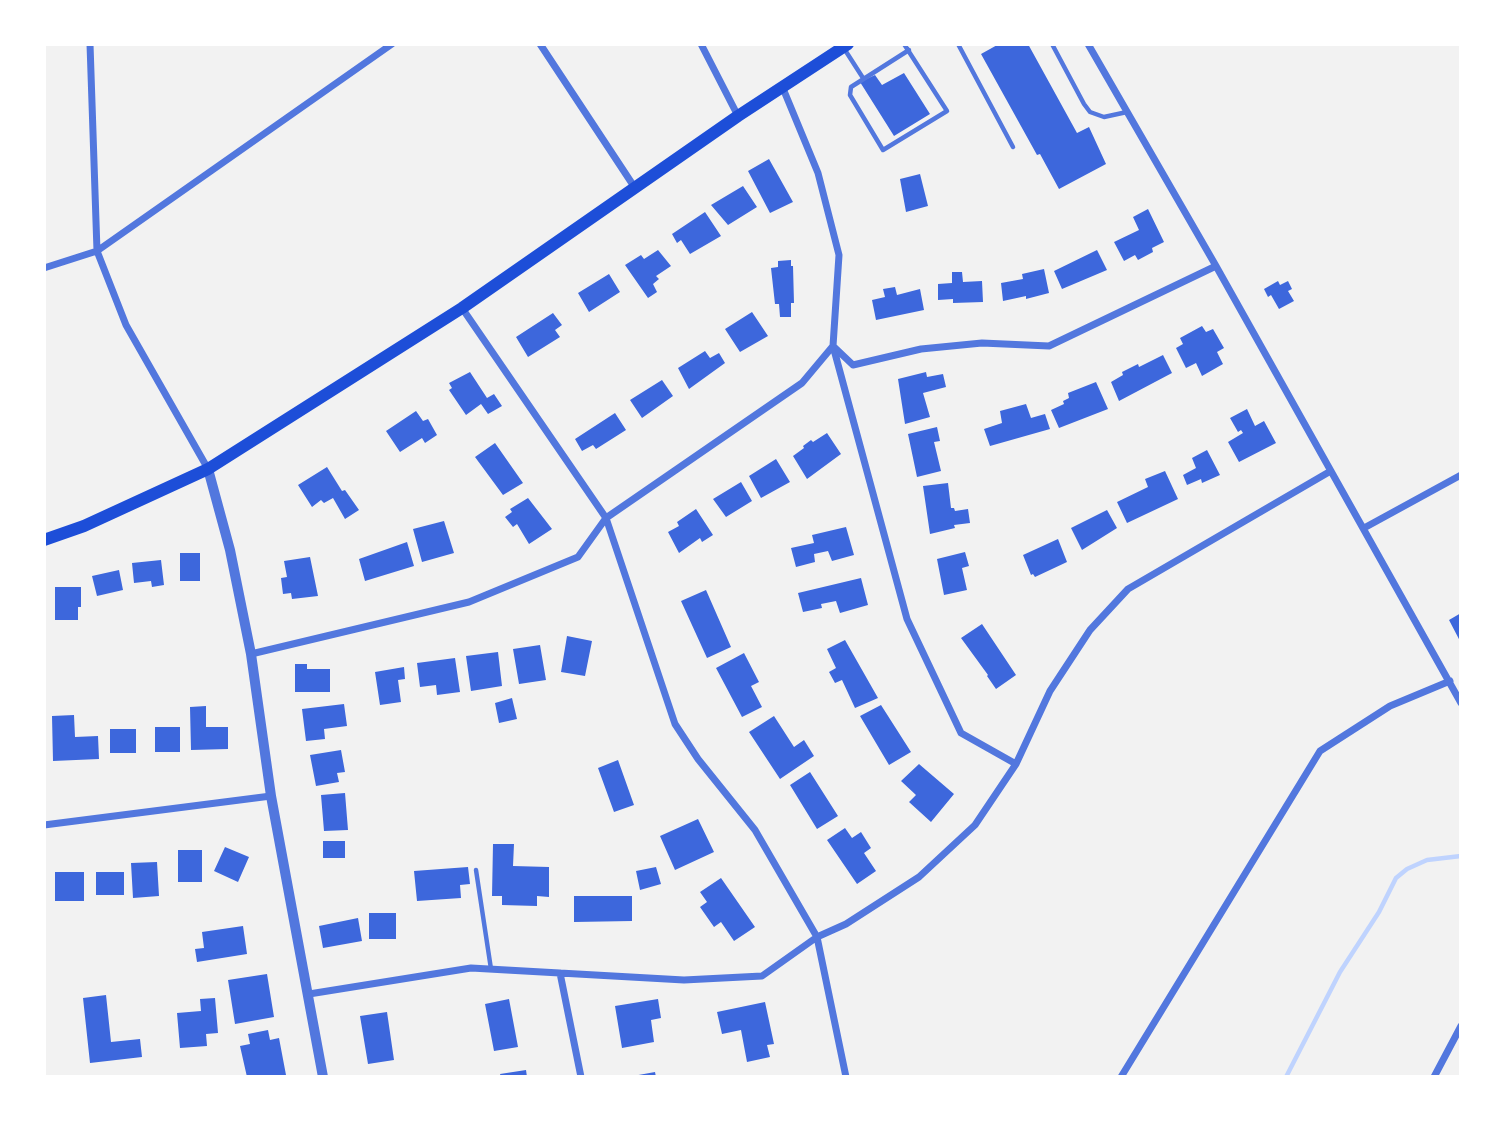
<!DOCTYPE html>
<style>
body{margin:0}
#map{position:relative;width:1505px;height:1121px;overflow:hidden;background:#f2f2f2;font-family:Barlow,sans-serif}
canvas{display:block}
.frame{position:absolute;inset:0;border:46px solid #fff;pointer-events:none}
</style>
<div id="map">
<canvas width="1505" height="1121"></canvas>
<div class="frame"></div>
</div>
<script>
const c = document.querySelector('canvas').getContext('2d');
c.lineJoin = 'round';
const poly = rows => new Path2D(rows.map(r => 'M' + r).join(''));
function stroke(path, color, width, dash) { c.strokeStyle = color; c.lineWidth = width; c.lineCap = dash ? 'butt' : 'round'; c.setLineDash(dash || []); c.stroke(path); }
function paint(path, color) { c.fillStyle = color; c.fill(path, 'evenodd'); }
stroke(poly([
 [1286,1077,1340,972,1379,912,1396,878,1407,869,1427,860,1461,856]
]), '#bfd3fe', 4.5);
paint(poly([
 [999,44,1028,44,1077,133,1089,127,1106,164,1059,189,1040,154,1037,155,981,54],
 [904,73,930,114,894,136,860,82,875,75,882,85],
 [769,159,793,202,770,213,748,171],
 [920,174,928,206,906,212,900,179],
 [743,186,757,207,728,225,711,205],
 [1148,209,1164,242,1152,248,1153,252,1138,260,1135,255,1124,261,1114,242,1139,230,1133,217],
 [705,212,721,236,690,254,681,240,677,243,672,234],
 [658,250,671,266,656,276,659,279,653,284,657,292,648,298,625,265,641,255,644,259],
 [1097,250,1107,270,1062,289,1054,271],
 [791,260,791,266,793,266,794,303,791,303,791,317,780,317,779,304,775,304,771,268,778,267,778,261],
 [1044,269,1049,293,1026,299,1026,296,1003,301,1001,283,1023,279,1022,274],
 [952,272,962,272,963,282,982,281,983,302,953,303,953,299,938,300,938,284,952,283],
 [609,274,620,292,589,312,578,293],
 [1278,281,1280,285,1288,281,1292,289,1288,291,1294,301,1279,309,1271,295,1268,297,1264,289],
 [895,287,897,295,920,289,924,310,876,320,872,300,885,297,883,289],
 [752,312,768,336,740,352,725,329],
 [553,313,562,325,555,330,560,337,528,357,516,337],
 [1202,326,1206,332,1213,329,1224,348,1217,352,1223,364,1202,376,1196,363,1186,368,1176,348,1183,344,1180,338],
 [705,351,710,358,719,353,725,363,689,389,678,368],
 [1163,355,1172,373,1119,401,1111,382,1123,375,1122,372,1138,364,1139,367],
 [470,372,487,398,494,394,502,406,488,414,481,404,466,415,449,390,452,388,449,383],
 [926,372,927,377,943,374,946,387,923,393,930,417,905,424,898,379],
 [662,380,673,396,642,418,630,400],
 [1096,382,1108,409,1059,428,1051,410,1064,404,1063,401,1069,398,1068,393],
 [1026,404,1031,418,1045,414,1050,429,990,446,984,429,1002,423,1000,411],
 [1247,409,1255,426,1264,421,1276,443,1239,462,1228,442,1243,433,1241,430,1238,432,1230,418],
 [416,411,423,421,428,419,437,435,425,443,422,438,400,452,386,431],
 [615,413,626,430,596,449,593,445,582,451,575,439],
 [937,427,940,441,934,442,941,471,917,477,908,434],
 [827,433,841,454,807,479,793,456,804,448,803,446,811,440,813,442],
 [495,443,523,483,503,495,475,457],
 [1207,450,1220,475,1202,483,1201,479,1187,485,1183,475,1196,468,1192,458],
 [776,459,790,482,761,498,749,476],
 [327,467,342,491,345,490,359,510,345,519,333,498,324,503,321,500,312,507,298,485],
 [1165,471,1178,499,1127,523,1117,502,1148,487,1145,479],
 [741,482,752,501,726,517,713,499],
 [948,483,951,508,954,508,955,511,968,509,970,523,954,525,955,528,930,534,923,486],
 [528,498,552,529,529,544,517,524,513,527,505,517,512,512,510,509],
 [696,509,713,535,702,542,700,538,679,553,668,532,679,526,677,522],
 [1107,510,1117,528,1082,550,1071,528],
 [444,521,454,553,422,562,413,529],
 [846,527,854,555,832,561,828,551,814,554,815,562,796,567,791,548,814,543,812,535],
 [1058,539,1067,562,1035,577,1033,574,1031,575,1023,555],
 [407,542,414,566,365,581,359,559],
 [965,552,969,566,962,568,967,590,944,595,937,559],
 [180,553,200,553,200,581,180,581],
 [310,557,318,596,292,599,291,593,283,594,281,578,287,577,284,561],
 [161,560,164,585,152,587,151,581,134,583,132,563],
 [119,570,123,590,97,596,92,576],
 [861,578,868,605,840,613,836,601,821,604,822,608,803,612,798,593],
 [55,587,81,587,81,607,78,607,78,620,55,620],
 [706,590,731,647,707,658,681,601],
 [1461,613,1461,643,1449,620],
 [982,624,1016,675,996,689,987,676,988,675,961,638],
 [567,636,592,641,585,676,561,672],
 [845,640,878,698,855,708,842,680,835,683,829,672,836,668,827,649],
 [540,645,546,680,519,684,513,649],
 [498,652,502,686,471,691,466,656],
 [744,653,759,682,751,686,762,707,742,717,716,668],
 [455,658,460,692,437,695,436,685,420,687,417,663],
 [295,664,307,664,307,669,330,669,330,692,295,692],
 [404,667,405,679,398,680,401,702,380,705,375,672],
 [512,698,517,719,499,723,495,703],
 [344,704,347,726,324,729,325,739,306,741,302,709],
 [881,705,911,752,889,765,860,716],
 [206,706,206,727,228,727,228,749,191,750,190,707],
 [74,715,75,737,98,736,99,759,53,761,52,716],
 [774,716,794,747,804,740,814,756,780,779,749,732],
 [155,727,180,727,180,752,155,752],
 [110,729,136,729,136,753,110,753],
 [341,750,345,772,337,773,339,782,316,786,310,755],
 [618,760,634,805,614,812,598,768],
 [919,764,954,794,931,822,909,802,916,795,901,781],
 [810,772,838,816,817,829,790,785],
 [345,793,348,830,324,831,321,795],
 [698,819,714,852,675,870,660,836],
 [845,828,852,838,861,832,871,848,864,853,876,871,857,884,827,840],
 [323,841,345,841,345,858,323,858],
 [493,844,514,844,513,866,549,867,549,897,537,896,537,906,502,905,502,896,492,896],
 [225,847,249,857,238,882,214,871],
 [178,850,202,850,202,882,178,882],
 [157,862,159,896,133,898,131,863],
 [468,867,470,884,460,885,461,898,417,901,414,871],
 [656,867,661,884,640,890,636,871],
 [55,872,84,872,84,901,55,901],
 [96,872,124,872,124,895,96,895],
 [721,878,755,927,734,941,721,922,714,927,700,907,707,902,700,892],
 [574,896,632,896,632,921,574,922],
 [369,913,396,913,396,939,369,939],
 [358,918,362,941,323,948,319,926],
 [243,926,247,954,197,962,195,949,204,948,202,932],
 [267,974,274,1017,235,1024,228,980],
 [106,995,111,1042,140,1039,142,1057,90,1063,83,998],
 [215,998,218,1033,206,1034,207,1046,180,1048,177,1013,201,1011,200,999],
 [509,999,518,1047,494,1051,485,1004],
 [658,999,661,1018,651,1020,654,1042,622,1048,615,1006],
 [765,1002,774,1044,767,1045,770,1057,747,1062,741,1030,722,1034,717,1012],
 [387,1012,394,1060,368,1064,360,1016],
 [268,1030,270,1040,279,1038,286,1075,247,1077,240,1046,250,1044,248,1034],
 [526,1070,527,1077,501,1077,500,1074],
 [655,1072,656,1077,634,1077,633,1076]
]), '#3d67dc');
stroke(poly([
 [904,44,947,111,883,150,850,95,851,87,909,50],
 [958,44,1013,147],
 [1052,44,1084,104,1090,112,1104,117,1127,112],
 [845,50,863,78],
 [476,870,491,969]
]), '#5277de', 4.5);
stroke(poly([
 [90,44,97,251,126,325,208,469],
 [540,44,635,188],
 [701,44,738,116],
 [1088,44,1216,266,1461,703],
 [782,86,818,173,839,255,833,346,907,619,961,733,1016,764],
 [44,268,97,251,392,44],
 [462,308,606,518,675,724,698,759,755,830,817,937,846,1077],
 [1364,528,1461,475],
 [251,654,469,602,578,557,606,518,802,383,833,346,853,365,921,349,982,343,1049,346,1216,266],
 [44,825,271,796],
 [560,973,581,1077],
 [309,994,471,968,684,980,762,976,817,937,846,924,919,877,975,825,1016,764,1050,691,1090,630,1128,589,1329,472],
 [1121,1077,1320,751,1390,706,1450,681],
 [1434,1077,1461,1026]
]), '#5277de', 7);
stroke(poly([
 [208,469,230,550,251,654,271,796,323,1077]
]), '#5277de', 10);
stroke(poly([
 [44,540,84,526,208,469,462,308,738,116,848,44]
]), '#1d4ed8', 12);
</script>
